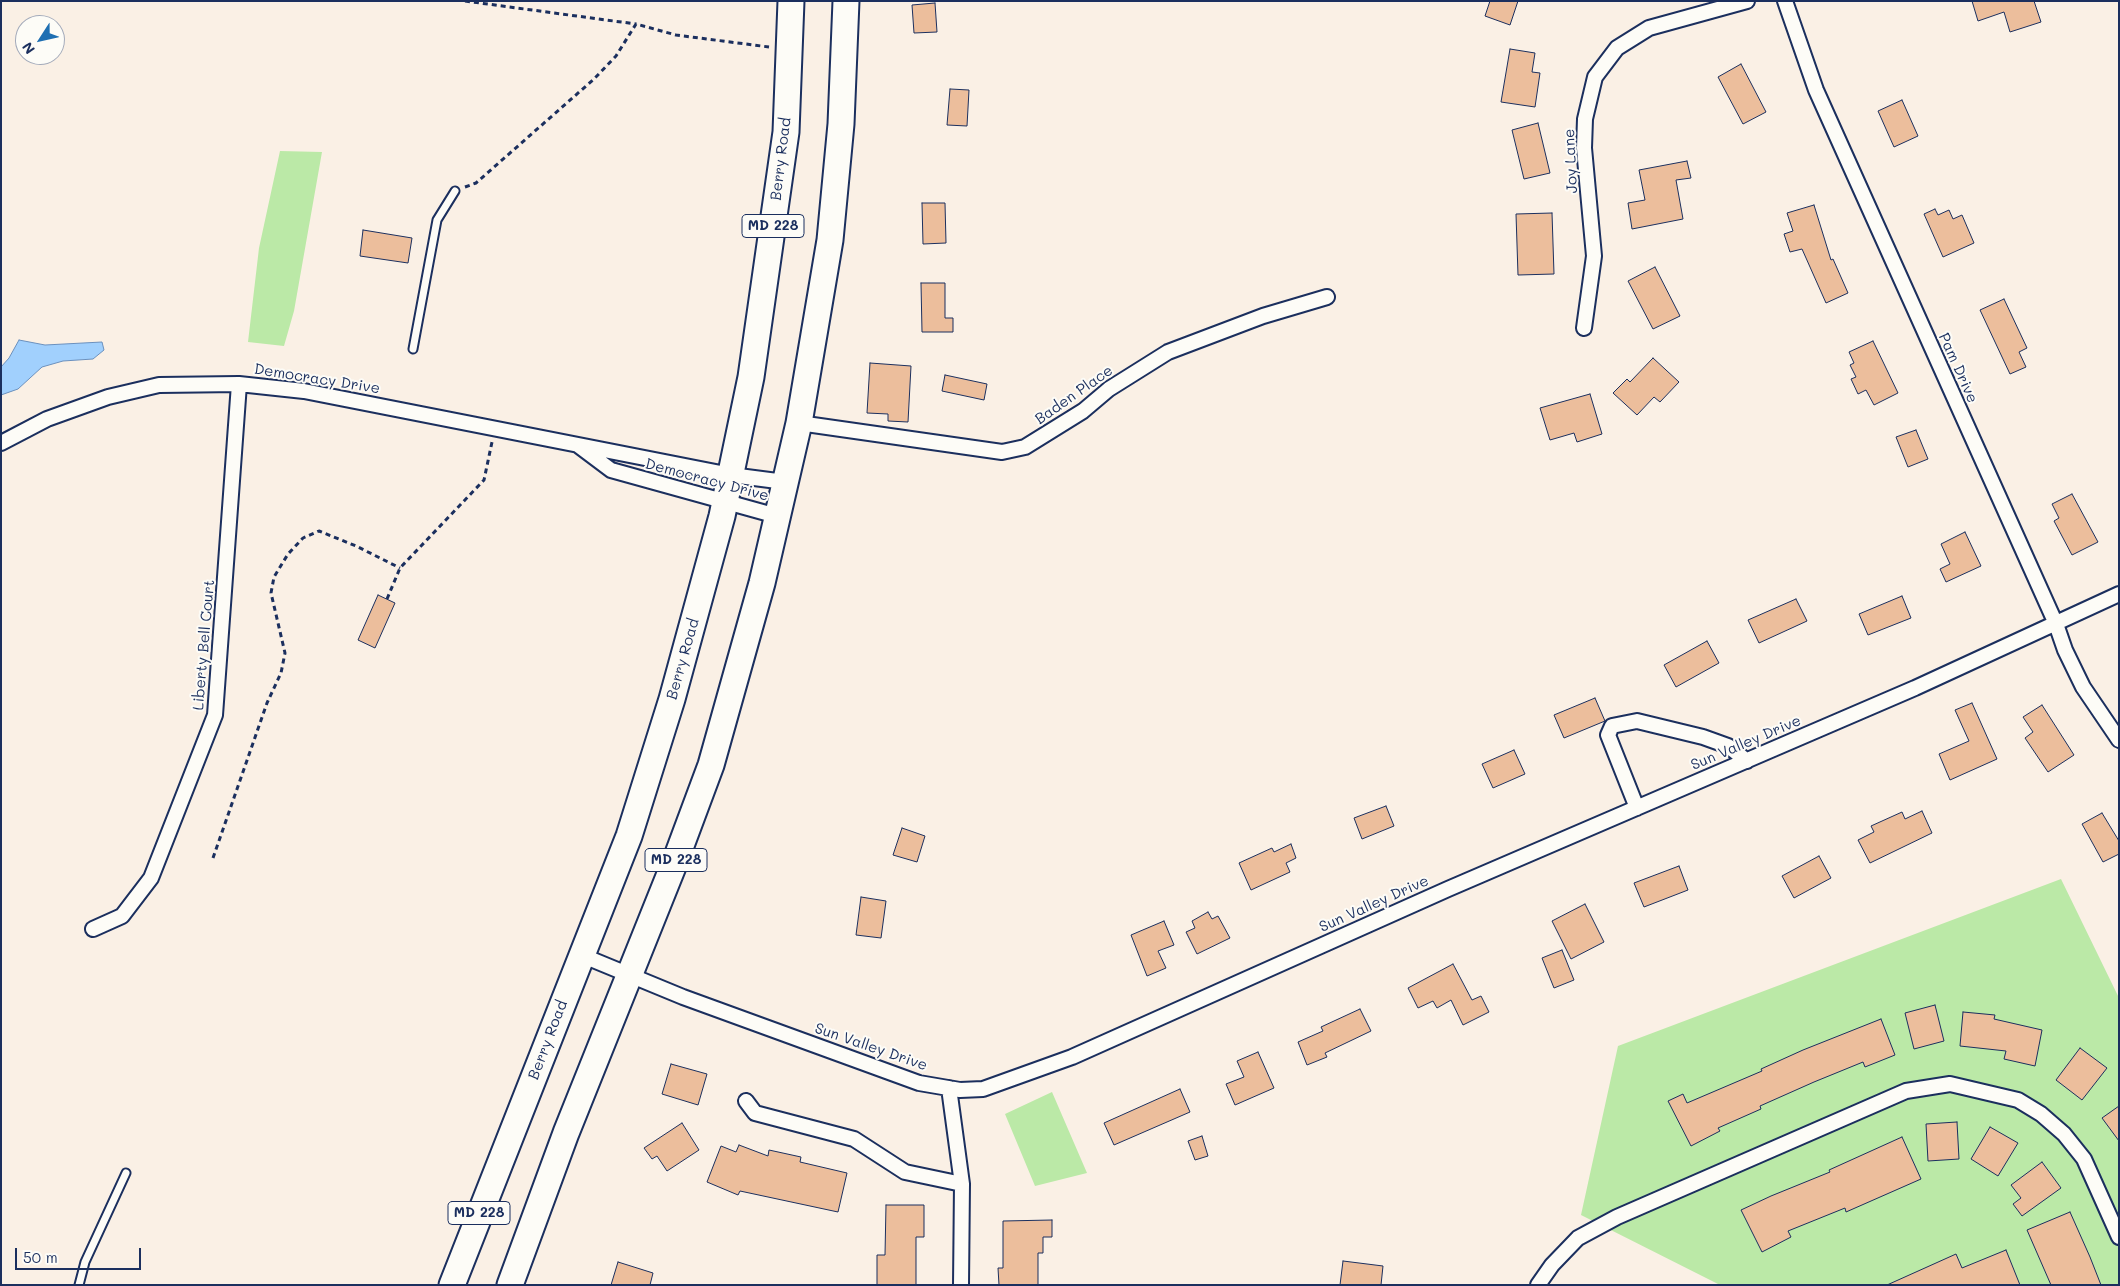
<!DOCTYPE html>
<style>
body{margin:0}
#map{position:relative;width:2120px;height:1286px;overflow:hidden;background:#faf0e5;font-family:Mali,sans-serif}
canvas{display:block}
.frame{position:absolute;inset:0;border:2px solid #1b2f5e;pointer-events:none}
.north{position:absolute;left:15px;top:15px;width:50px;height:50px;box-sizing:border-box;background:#fdfcf7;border:1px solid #a3aaba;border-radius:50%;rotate:235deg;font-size:14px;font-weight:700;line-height:20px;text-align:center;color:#1b2f5e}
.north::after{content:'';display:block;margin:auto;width:18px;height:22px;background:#1f6fb2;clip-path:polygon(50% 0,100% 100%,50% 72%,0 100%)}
.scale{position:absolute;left:15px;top:1248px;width:126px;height:22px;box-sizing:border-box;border:2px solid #1b2f5e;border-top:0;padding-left:6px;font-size:15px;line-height:18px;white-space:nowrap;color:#1b2f5e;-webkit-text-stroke:4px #fdfcf7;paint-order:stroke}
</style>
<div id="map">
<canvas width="2120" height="1286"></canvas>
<div class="frame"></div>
<div class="north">N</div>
<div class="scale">50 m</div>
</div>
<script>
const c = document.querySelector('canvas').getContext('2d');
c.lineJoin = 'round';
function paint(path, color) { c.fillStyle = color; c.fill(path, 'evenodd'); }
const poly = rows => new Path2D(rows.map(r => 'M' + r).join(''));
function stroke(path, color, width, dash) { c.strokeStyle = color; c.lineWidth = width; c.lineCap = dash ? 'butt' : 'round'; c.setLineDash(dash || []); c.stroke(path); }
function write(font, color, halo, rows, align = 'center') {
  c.font = font + ' Mali,sans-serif'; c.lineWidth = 4; c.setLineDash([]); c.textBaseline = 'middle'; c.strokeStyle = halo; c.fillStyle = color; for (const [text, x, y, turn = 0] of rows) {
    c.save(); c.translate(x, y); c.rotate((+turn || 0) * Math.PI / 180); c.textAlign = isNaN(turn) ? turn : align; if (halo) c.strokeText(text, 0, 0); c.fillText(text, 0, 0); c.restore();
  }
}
paint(poly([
 [280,151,322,152,294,311,284,346,248,342,259,248],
 [2061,879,2119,998,2119,1285,1720,1285,1581,1215,1618,1046],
 [1052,1092,1087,1173,1035,1186,1005,1114]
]), '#bbe9a7');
const water = poly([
 [19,340,45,345,102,342,104,350,93,359,63,361,42,367,18,389,1,395,1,367,9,358,19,340]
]);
paint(water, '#a1d0fd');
stroke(water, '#6b90bd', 1);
const building = poly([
 [1490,1,1518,1,1510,25,1485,16,1490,1],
 [1972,1,2034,1,2041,22,2010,32,2004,12,1978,21,1972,1],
 [935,3,937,32,914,33,912,5,935,3],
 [1510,49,1535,53,1532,72,1540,73,1535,107,1501,102,1510,49],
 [1741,64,1766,112,1743,124,1718,77,1741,64],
 [950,89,969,90,967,126,947,125,950,89],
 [1902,100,1918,136,1894,147,1878,111,1902,100],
 [1538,123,1550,173,1524,179,1512,130,1538,123],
 [1687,161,1691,178,1676,180,1683,219,1632,229,1628,203,1645,200,1639,170,1687,161],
 [922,203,945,203,946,243,923,244,922,203],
 [1814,205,1831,260,1833,259,1848,293,1826,303,1802,249,1790,252,1784,234,1793,231,1787,213,1814,205],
 [1935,209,1938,215,1949,210,1953,219,1962,215,1974,243,1943,257,1924,214,1935,209],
 [1552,213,1554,274,1518,275,1516,214,1552,213],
 [363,230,412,238,408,263,360,256,363,230],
 [1655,267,1680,316,1653,329,1628,281,1655,267],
 [921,283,945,283,945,318,953,318,953,332,922,332,921,283],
 [2004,299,2027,348,2019,352,2026,367,2010,374,1980,310,2004,299],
 [1873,341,1898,393,1874,405,1866,390,1858,394,1851,379,1856,377,1850,365,1854,363,1849,352,1873,341],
 [1653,358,1679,382,1660,402,1654,397,1637,415,1613,393,1627,379,1630,382,1653,358],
 [870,363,911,366,908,422,888,421,888,414,867,413,870,363],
 [945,375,987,384,984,400,942,391,945,375],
 [1590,394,1602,434,1577,442,1574,433,1550,440,1540,408,1590,394],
 [1916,430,1928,459,1908,467,1896,437,1916,430],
 [2072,494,2098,542,2072,555,2054,521,2059,518,2052,504,2072,494],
 [1965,532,1981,566,1946,582,1940,569,1950,564,1941,544,1965,532],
 [378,595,395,603,375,648,358,640,378,595],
 [1902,596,1911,618,1868,635,1859,614,1902,596],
 [1796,599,1807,621,1759,643,1748,620,1796,599],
 [1707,641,1719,663,1676,687,1664,665,1707,641],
 [1595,698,1605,721,1564,738,1554,715,1595,698],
 [1972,703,1997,759,1950,780,1939,754,1969,741,1955,710,1972,703],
 [2042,705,2074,755,2048,772,2025,738,2033,732,2023,717,2042,705],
 [1514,750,1525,774,1493,788,1482,764,1514,750],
 [1386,806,1394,826,1362,839,1354,818,1386,806],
 [1922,811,1932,833,1870,863,1858,840,1874,832,1871,826,1902,812,1905,819,1922,811],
 [2102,813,2119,841,2119,854,2103,862,2082,824,2102,813],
 [902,828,925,836,917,862,893,855,902,828],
 [1291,844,1296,858,1286,863,1290,872,1251,890,1239,863,1272,848,1274,852,1291,844],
 [1819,856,1831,878,1794,898,1782,876,1819,856],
 [1679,866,1688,890,1644,907,1634,883,1679,866],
 [861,897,886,901,881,938,856,935,861,897],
 [1585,904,1604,942,1571,959,1552,921,1585,904],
 [1208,912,1212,919,1218,916,1230,938,1197,954,1186,932,1195,928,1192,921,1208,912],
 [1164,921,1174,945,1158,951,1166,968,1147,976,1131,935,1164,921],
 [1562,950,1574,980,1554,988,1542,958,1562,950],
 [1453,964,1472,1000,1481,996,1489,1012,1463,1025,1451,1000,1437,1008,1433,1001,1418,1008,1408,988,1453,964],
 [1935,1005,1944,1041,1914,1049,1905,1013,1935,1005],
 [1360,1009,1371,1031,1325,1053,1327,1057,1307,1065,1298,1042,1323,1031,1321,1027,1360,1009],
 [1963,1012,1995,1015,1994,1019,2042,1030,2035,1066,2004,1059,2006,1051,1960,1046,1963,1012],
 [1881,1019,1895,1055,1865,1067,1863,1062,1814,1082,1760,1106,1761,1109,1718,1128,1720,1131,1691,1146,1668,1101,1683,1094,1687,1103,1762,1071,1761,1069,1803,1050,1881,1019],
 [2080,1048,2107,1068,2082,1100,2056,1080,2080,1048],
 [1258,1052,1274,1088,1235,1105,1226,1084,1244,1077,1237,1061,1258,1052],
 [671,1064,707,1074,698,1105,662,1094,671,1064],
 [1180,1089,1190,1112,1114,1145,1104,1123,1180,1089],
 [2119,1106,2119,1141,2102,1118,2119,1106],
 [1957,1122,1959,1159,1928,1161,1926,1124,1957,1122],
 [682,1123,699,1150,667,1171,657,1156,652,1159,644,1148,682,1123],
 [1990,1127,2018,1143,1998,1176,1971,1159,1990,1127],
 [1202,1136,1208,1156,1195,1160,1188,1141,1202,1136],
 [1902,1137,1921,1179,1846,1212,1845,1208,1788,1231,1791,1237,1762,1252,1741,1210,1771,1196,1830,1172,1829,1170,1902,1137],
 [739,1145,768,1156,769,1150,801,1157,800,1162,847,1173,838,1212,740,1191,738,1195,707,1182,721,1146,736,1152,739,1145],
 [2042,1162,2061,1188,2022,1216,2013,1204,2021,1198,2011,1185,2042,1162],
 [886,1205,924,1205,924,1237,916,1237,916,1285,877,1285,877,1255,885,1255,886,1205],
 [2070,1212,2090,1257,2101,1285,2051,1285,2027,1230,2070,1212],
 [1052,1220,1052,1237,1043,1237,1043,1253,1038,1253,1038,1285,999,1285,998,1268,1003,1268,1003,1221,1052,1220],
 [2006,1250,2020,1285,1887,1285,1956,1254,1962,1268,2006,1250],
 [1343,1261,1383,1266,1381,1285,1340,1285,1343,1261],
 [618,1262,653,1273,650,1285,611,1285,618,1262]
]);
paint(building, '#ecbe9c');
stroke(building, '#1b2f5e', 1);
const lane = poly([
 [413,349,437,220,455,191],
 [79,1285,85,1262,126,1173]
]);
const street = poly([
 [1785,1,1816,90,2056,624,2065,650,2083,687,2119,740],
 [1584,328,1594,256,1584,148,1585,119,1595,77,1617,48,1649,28,1747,1],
 [799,423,1002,452,1025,447,1083,411,1109,389,1168,352,1263,316,1327,297],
 [1,443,47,419,108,397,159,385,239,384,304,391,731,475,785,482],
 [579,446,611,470,777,516],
 [1637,808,1608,735,1612,726,1637,721,1703,737,1728,746,1747,761],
 [93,929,122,916,151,878,215,715,239,384],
 [581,955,683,997,919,1083,960,1090,983,1089,1072,1057,1448,889,1915,688,2119,594],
 [949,1088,962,1184,961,1285],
 [746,1101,755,1113,854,1139,905,1172,962,1184],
 [1538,1285,1552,1265,1578,1238,1617,1217,1906,1091,1950,1084,2018,1100,2041,1114,2064,1134,2084,1159,2119,1237]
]);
const highway = poly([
 [452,1285,629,836,672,699,722,516,751,377,786,132,791,1],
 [510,1285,566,1133,676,859,711,765,762,583,799,423,830,240,841,124,846,1]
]);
stroke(lane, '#1b2f5e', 11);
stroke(street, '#1b2f5e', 18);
stroke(highway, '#1b2f5e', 29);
stroke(poly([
 [465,1,636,24],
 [465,187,476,183,594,79,616,56,636,24,676,35,769,47],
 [387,599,400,568,484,480,492,442],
 [213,858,267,703,281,673,285,653,271,593,274,577,288,554,303,538,319,531,356,546,400,568]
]), '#1b2f5e', 3, [5, 4]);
stroke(lane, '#fdfcf7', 7);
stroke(street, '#fdfcf7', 14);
stroke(highway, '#fdfcf7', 25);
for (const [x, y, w] of [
 [773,226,62],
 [676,860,62],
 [479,1213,62]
]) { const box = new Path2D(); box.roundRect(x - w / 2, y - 11.5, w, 23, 4); c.fillStyle = '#fdfcf7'; c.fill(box); stroke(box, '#1b2f5e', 1); }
write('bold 14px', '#1b2f5e', null, [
 ["MD 228",773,226],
 ["MD 228",676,860],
 ["MD 228",479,1213]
]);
write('15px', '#1b2f5e', '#fdfcf7', [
 ["Berry Road",781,159,-83],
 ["Joy Lane",1571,161,-93],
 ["Pam Drive",1958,368,66],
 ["Democracy Drive",317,379,9],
 ["Baden Place",1074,395,-35],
 ["Democracy Drive",707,480,15],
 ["Liberty Bell Court",204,645,-85],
 ["Berry Road",683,659,-74],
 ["Sun Valley Drive",1746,743,-23],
 ["Sun Valley Drive",1374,904,-24],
 ["Berry Road",548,1040,-69],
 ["Sun Valley Drive",871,1047,19]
]);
</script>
